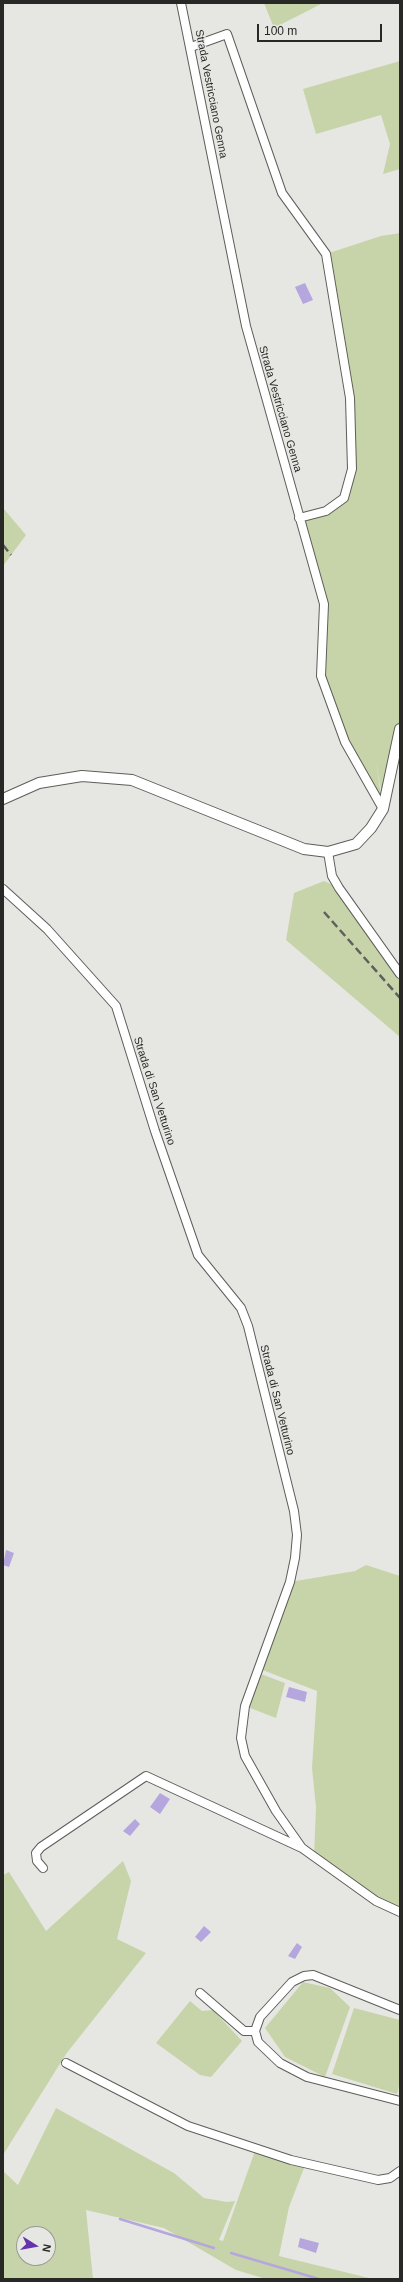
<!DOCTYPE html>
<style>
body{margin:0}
#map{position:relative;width:403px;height:2282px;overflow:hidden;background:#e6e7e2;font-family:Helvetica,sans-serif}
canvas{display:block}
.frame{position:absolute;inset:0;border:4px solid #282927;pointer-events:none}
.north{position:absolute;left:16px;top:2226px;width:40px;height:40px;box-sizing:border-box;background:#e6e7e2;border:1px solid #9a9b97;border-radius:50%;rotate:101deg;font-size:11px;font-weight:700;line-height:16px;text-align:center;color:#282927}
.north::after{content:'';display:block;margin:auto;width:14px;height:18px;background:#6534ac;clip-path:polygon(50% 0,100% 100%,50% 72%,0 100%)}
.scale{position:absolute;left:257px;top:24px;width:125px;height:18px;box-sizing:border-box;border:2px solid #282927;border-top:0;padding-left:5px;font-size:12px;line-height:14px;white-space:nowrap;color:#282927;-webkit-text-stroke:3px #e6e7e2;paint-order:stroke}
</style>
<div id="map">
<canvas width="403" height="2282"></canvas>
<div class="frame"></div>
<div class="north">N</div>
<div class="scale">100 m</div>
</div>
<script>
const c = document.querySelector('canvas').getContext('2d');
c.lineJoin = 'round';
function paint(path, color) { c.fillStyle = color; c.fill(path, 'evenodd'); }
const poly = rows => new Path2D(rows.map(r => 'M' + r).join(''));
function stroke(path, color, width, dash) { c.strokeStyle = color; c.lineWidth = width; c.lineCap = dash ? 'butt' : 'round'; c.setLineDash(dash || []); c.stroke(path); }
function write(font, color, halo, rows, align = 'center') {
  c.font = font + ' Helvetica,sans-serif'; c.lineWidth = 3; c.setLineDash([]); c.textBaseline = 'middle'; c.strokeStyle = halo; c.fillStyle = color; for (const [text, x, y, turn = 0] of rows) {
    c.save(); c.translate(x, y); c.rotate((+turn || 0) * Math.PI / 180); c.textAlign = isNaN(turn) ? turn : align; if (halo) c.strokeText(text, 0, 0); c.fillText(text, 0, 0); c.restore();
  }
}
paint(poly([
 [264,3,323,3,274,28],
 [400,61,400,169,383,174,390,144,381,115,316,134,303,89],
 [400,233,400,729,383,802,376,762,383,809,345,742,321,676,324,604,299,518,326,511,344,498,352,469,350,398,326,254,381,236],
 [3,508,26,535,3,566],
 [324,881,339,888,400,974,400,1037,286,940,294,893],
 [366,1565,400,1576,400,1912,314,1856,316,1807,312,1768,317,1691,260,1669,290,1582,355,1571],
 [258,1673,285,1683,276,1718,245,1706],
 [123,1861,131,1881,117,1939,146,1953,66,2054,3,2155,3,1875,9,1872,46,1931],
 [303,1982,330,1988,350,2007,325,2077,285,2057,265,2028],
 [190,2001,202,2011,213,2010,242,2041,211,2077,200,2075,156,2043],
 [354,2008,400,2020,400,2082,397,2094,332,2074],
 [56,2108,174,2173,204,2198,227,2202,235,2201,219,2240,223,2241,256,2148,306,2163,289,2207,279,2256,373,2279,266,2279,236,2270,164,2228,86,2210,93,2279,3,2279,3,2171,18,2185],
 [24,2234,48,2234,48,2258,24,2258]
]), '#c7d4a9');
paint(poly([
 [305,283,313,300,303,304,295,287],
 [6,1550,14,1553,9,1567,3,1565],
 [289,1687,307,1692,305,1702,286,1697],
 [160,1793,170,1799,160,1814,150,1807],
 [135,1819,140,1824,130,1836,123,1831],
 [204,1926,211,1932,201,1942,195,1937],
 [297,1943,302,1947,295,1959,288,1956],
 [300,2238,319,2243,316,2253,298,2247]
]), '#b5a6dd');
stroke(poly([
 [120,2219,214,2248],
 [231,2253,319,2279],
 [399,2279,400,2279]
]), '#b5a6dd', 2.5);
const minor = poly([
 [181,3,246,326,324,604,321,676,345,742,383,809],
 [191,47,227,34,282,193,326,254,350,398,352,469,344,498,326,511,299,518],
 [328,852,332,876,339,888,400,974],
 [3,889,47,929,116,1006,155,1131,198,1255,241,1308,248,1326,294,1511,297,1535,295,1558,290,1582,245,1706,241,1738,245,1756,276,1811,302,1848,376,1901,400,1912],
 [43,1868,37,1861,36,1853,41,1847,146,1776,302,1848],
 [200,1993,244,2031,255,2031],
 [400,2010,313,1975,304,1976,292,1982,260,2017,255,2031,258,2042,280,2063,307,2077,400,2101],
 [66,2063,188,2126,291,2160,378,2180,390,2178,400,2171]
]);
const tertiary = poly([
 [3,799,39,783,82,776,132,780,304,849,328,852,356,844,371,828,383,809,400,729]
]);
stroke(minor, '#5d5e5a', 10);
stroke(tertiary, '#5d5e5a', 12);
stroke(minor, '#fff', 8);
stroke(tertiary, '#fff', 10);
stroke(poly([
 [3,545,11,555],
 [324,912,400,998]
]), '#5f605d', 2.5, [8, 4]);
write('11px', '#282927', '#e6e7e2', [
 ["Strada Vestricciano Genna",211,94,79],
 ["Strada Vestricciano Genna",280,409,74],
 ["Strada di San Vetturino",154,1091,72],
 ["Strada di San Vetturino",277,1400,76]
]);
</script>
